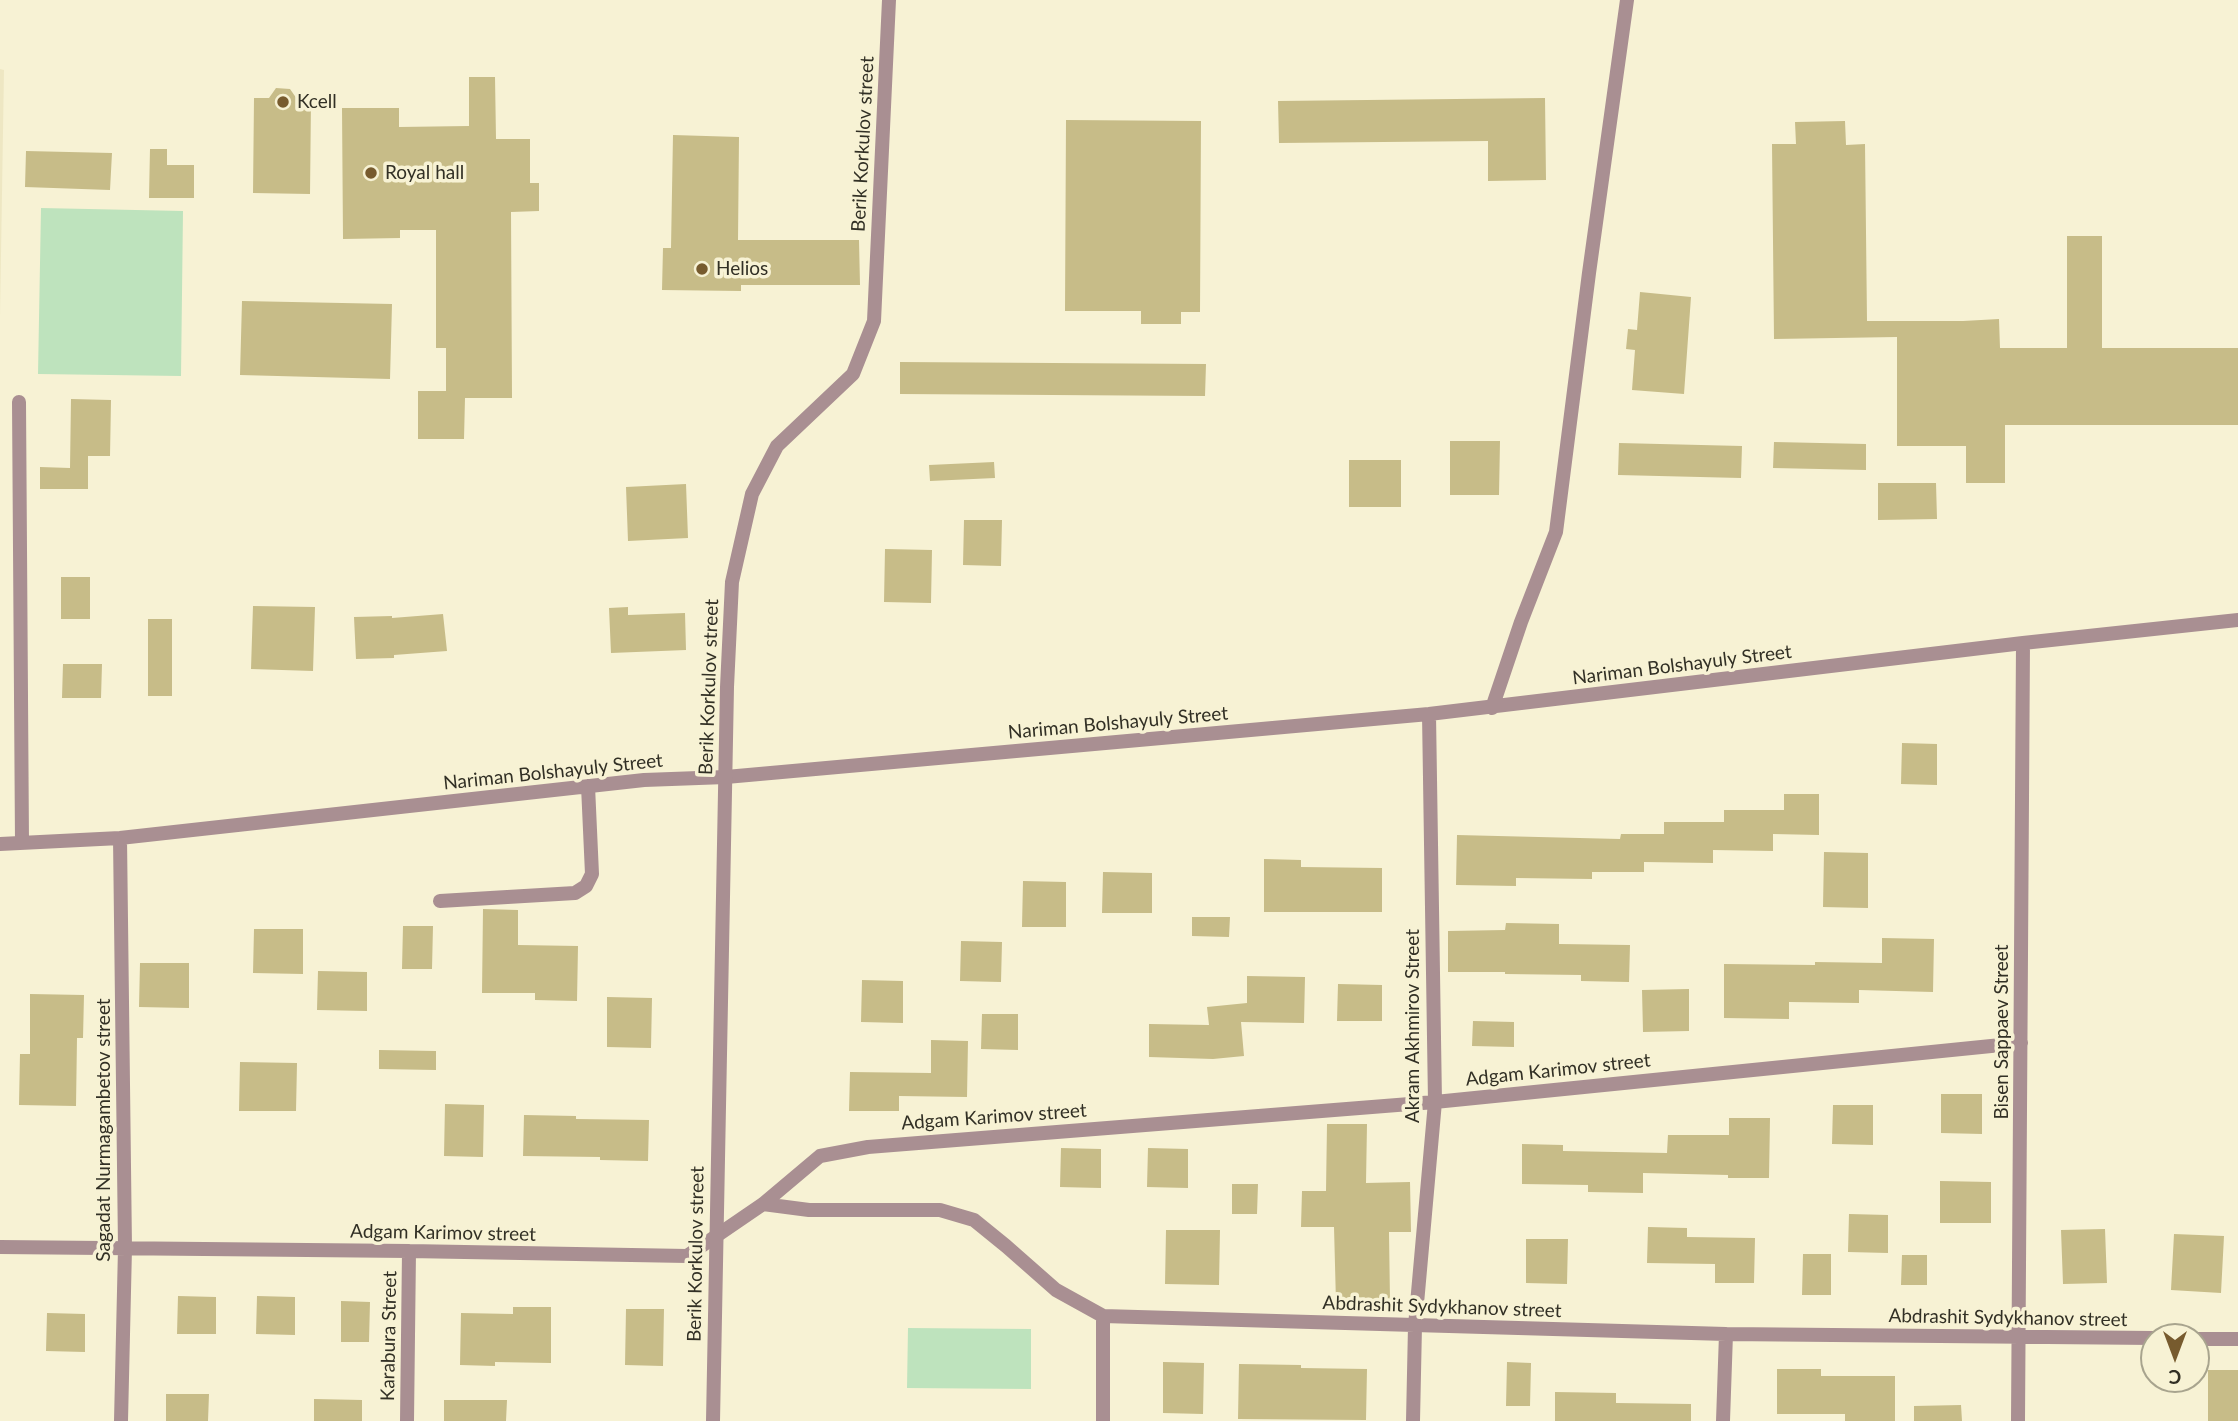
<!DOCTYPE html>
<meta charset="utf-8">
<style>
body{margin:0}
#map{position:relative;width:2238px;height:1421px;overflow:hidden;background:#f7f2d4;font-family:Lato,sans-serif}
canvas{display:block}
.north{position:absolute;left:2140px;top:1323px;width:70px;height:70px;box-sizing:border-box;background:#f7f2d4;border:2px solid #a8a48e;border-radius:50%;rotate:180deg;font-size:19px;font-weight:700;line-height:28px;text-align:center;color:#323025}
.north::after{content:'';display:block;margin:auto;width:24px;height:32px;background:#775b2e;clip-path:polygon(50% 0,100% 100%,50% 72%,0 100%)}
</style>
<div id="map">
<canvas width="2238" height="1421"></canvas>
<div class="north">С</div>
</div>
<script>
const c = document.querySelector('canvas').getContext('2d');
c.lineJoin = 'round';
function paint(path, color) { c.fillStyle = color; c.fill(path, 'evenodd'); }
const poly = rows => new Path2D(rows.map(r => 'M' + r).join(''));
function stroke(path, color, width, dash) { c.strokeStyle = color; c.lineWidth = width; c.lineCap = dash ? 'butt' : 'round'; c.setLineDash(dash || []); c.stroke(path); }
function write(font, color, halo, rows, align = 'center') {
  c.font = font + ' Lato,sans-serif'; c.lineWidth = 7; c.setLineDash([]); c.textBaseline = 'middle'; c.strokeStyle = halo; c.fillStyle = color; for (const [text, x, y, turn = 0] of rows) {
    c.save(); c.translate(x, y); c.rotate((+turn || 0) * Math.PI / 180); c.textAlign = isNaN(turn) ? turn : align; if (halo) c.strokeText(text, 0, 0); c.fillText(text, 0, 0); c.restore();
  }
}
paint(poly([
 [0,69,4,70,0,316]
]), '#eee7c3');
paint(poly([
 [41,208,183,211,181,376,38,374],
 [908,1328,1031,1329,1031,1389,907,1388]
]), '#bee3bd');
paint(poly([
 [469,77,495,77,496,139,530,139,530,183,539,183,539,211,511,212,512,398,465,398,464,439,418,439,418,391,446,391,446,348,436,348,436,230,400,230,400,238,343,239,342,108,399,108,399,127,469,126],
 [276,88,290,89,297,99,311,99,310,194,253,193,254,98,269,98],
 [1545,98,1546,180,1488,181,1488,141,1279,143,1278,101],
 [1066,120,1201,121,1200,312,1181,312,1181,324,1141,324,1141,311,1065,311],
 [1845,121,1846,145,1865,144,1867,321,1963,321,1999,319,2000,348,2067,348,2067,236,2102,236,2102,348,2238,348,2238,425,2005,425,2005,483,1966,483,1966,446,1897,446,1897,337,1774,339,1772,144,1796,144,1795,122],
 [673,135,739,137,738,240,859,240,860,285,741,285,741,291,662,290,663,248,671,248],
 [150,149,167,149,167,165,194,165,194,198,149,198],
 [26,151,112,153,110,190,25,187],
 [1640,292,1691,297,1684,394,1632,390,1635,350,1626,349,1628,329,1637,330],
 [242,301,392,304,390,379,240,375],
 [900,362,1206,364,1205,396,900,394],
 [71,399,111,400,110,456,88,456,88,489,40,489,40,467,70,468],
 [1450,441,1500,441,1499,495,1450,495],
 [1774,442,1866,444,1866,470,1773,468],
 [1619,443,1742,446,1741,478,1618,475],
 [1349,460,1401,460,1401,507,1349,507],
 [994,462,995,478,930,481,929,465],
 [1878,483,1936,483,1937,519,1878,520],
 [686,484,688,538,628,541,626,487],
 [964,520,1002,520,1001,566,963,565],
 [885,549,932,550,931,603,884,602],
 [61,577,90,577,90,619,61,619],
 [253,606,315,607,313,671,251,669],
 [628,607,628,615,685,613,686,650,611,653,609,608],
 [443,614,447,651,394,655,394,658,356,659,354,617,392,616,392,618],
 [148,619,172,619,172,696,148,696],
 [63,664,102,664,101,698,62,698],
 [1902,743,1937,744,1937,785,1901,784],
 [1784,794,1819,794,1819,835,1773,834,1773,851,1713,850,1713,863,1644,862,1644,872,1592,872,1592,879,1516,878,1516,886,1456,885,1457,835,1620,839,1621,834,1664,834,1664,822,1724,822,1724,810,1784,810],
 [1824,852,1868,853,1868,908,1823,907],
 [1264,859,1301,860,1301,867,1382,868,1382,912,1264,912],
 [1103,872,1152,873,1152,913,1102,913],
 [1023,881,1066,882,1066,927,1022,927],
 [483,909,518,910,518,945,578,946,577,1001,535,1000,535,993,482,993],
 [1192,917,1230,917,1229,937,1192,936],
 [1506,923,1559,924,1559,944,1630,945,1629,982,1581,981,1581,975,1505,974,1505,972,1448,972,1448,931,1505,930],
 [403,926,433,926,432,969,402,969],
 [254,929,303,929,303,974,253,973],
 [1882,938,1934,939,1933,992,1859,990,1859,1003,1789,1002,1789,1019,1724,1018,1724,964,1815,965,1815,962,1882,963],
 [961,941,1002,942,1001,982,960,981],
 [140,963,189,963,189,1008,139,1007],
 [318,971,367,972,367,1011,317,1010],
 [1247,976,1305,977,1304,1023,1241,1022,1244,1056,1213,1059,1149,1057,1149,1024,1209,1025,1207,1007,1247,1003],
 [862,980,903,981,903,1023,861,1022],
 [1338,984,1382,985,1382,1021,1337,1021],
 [1689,989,1689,1031,1643,1032,1642,990],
 [30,994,84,995,83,1038,77,1038,76,1106,19,1105,20,1054,30,1054],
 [607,997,652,998,651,1048,607,1047],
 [982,1014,1018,1014,1018,1050,981,1049],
 [1473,1021,1514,1022,1514,1047,1472,1046],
 [931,1040,968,1041,967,1097,899,1096,899,1111,849,1111,850,1072,931,1073],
 [379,1050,436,1051,436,1070,379,1069],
 [240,1062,297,1063,296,1111,239,1111],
 [1941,1094,1982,1094,1982,1134,1941,1133],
 [445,1104,484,1105,483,1157,444,1156],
 [1833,1105,1873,1105,1873,1145,1832,1144],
 [524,1115,576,1116,576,1119,649,1120,648,1161,600,1160,600,1157,523,1156],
 [1729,1118,1770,1118,1769,1178,1728,1178,1728,1175,1643,1173,1643,1193,1588,1192,1588,1185,1522,1184,1522,1144,1563,1145,1563,1151,1667,1153,1668,1135,1729,1135],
 [1327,1124,1367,1124,1366,1183,1410,1182,1411,1232,1389,1232,1390,1301,1336,1303,1334,1227,1301,1227,1302,1191,1326,1191],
 [1061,1148,1101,1149,1101,1188,1060,1187],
 [1148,1148,1188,1149,1188,1188,1147,1187],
 [1940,1181,1991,1182,1991,1223,1940,1223],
 [1232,1184,1258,1184,1257,1214,1232,1214],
 [1849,1214,1888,1215,1888,1253,1848,1252],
 [1648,1227,1687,1228,1687,1237,1755,1238,1754,1283,1715,1283,1715,1264,1647,1263],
 [2105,1229,2107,1283,2063,1284,2061,1230],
 [1166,1230,1220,1230,1219,1285,1165,1284],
 [2174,1234,2224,1236,2221,1293,2171,1290],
 [1526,1239,1568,1239,1567,1284,1526,1283],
 [1803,1254,1831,1254,1831,1295,1802,1295],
 [1902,1255,1927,1255,1927,1285,1901,1285],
 [178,1296,216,1297,216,1334,177,1334],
 [257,1296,295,1297,295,1335,256,1334],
 [341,1301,370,1302,369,1342,341,1342],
 [513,1307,551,1307,551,1363,495,1362,495,1366,460,1365,461,1313,513,1314],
 [626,1309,664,1309,663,1366,625,1365],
 [47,1313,85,1314,85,1352,46,1351],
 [1163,1362,1204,1363,1203,1414,1163,1413],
 [1507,1362,1531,1363,1530,1406,1506,1406],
 [1239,1364,1301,1365,1301,1368,1367,1369,1366,1420,1238,1419],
 [1777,1369,1821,1369,1821,1376,1895,1376,1895,1421,1845,1421,1845,1414,1777,1414],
 [2208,1370,2238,1370,2238,1421,2208,1421],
 [1555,1392,1616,1393,1616,1403,1691,1404,1691,1421,1555,1421],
 [166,1394,209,1394,208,1421,166,1421],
 [314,1399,362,1400,362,1421,314,1421],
 [444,1400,507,1400,506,1421,444,1421],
 [1961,1405,1962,1421,1914,1421,1914,1406]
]), '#c7bc88');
stroke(poly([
 [19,402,22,842],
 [1492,708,1521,622,1556,532,1589,273,1627,0],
 [120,838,125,1248,121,1421],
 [0,844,120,838,644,780,726,777,1429,714,2023,643,2238,620],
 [440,901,575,893,586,886,592,874,588,786],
 [763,1204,809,1210,940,1210,974,1220,1006,1246,1056,1290,1103,1316,1726,1334,2154,1338],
 [0,1247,409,1251,687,1256,763,1204,820,1156,868,1147,1435,1102,2021,1043],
 [1103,1316,1103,1421],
 [2196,1339,2238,1339],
 [407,1421,409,1251],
 [1413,1421,1415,1326,1435,1102,1429,714],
 [1723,1421,1726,1334],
 [2018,1421,2023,643]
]), '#a98f92', 14);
stroke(poly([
 [713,1421,727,687,732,582,752,494,777,446,853,374,874,321,889,0]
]), '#a98f92', 14);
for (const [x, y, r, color] of [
 [283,102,7,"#775b2e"],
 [371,173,7,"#775b2e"],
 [702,269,7,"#775b2e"]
]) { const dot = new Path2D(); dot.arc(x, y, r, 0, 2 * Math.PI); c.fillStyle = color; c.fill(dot); stroke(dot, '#f7f2d4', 2.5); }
write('19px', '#323025', '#f7f2d4', [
 ["Kcell",297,102],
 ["Royal hall",385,173],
 ["Helios",716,269]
], 'left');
write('19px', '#323025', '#f7f2d4', [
 ["Berik Korkulov street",863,144,-87],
 ["Nariman Bolshayuly Street",1682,665,-7],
 ["Berik Korkulov street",709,687,-88],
 ["Nariman Bolshayuly Street",1118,723,-5],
 ["Nariman Bolshayuly Street",553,772,-6],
 ["Akram Akhmirov Street",1413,1026,-90],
 ["Bisen Sappaev Street",2002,1032,-90],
 ["Adgam Karimov street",1558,1070,-6],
 ["Adgam Karimov street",994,1117,-4],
 ["Sagadat Nurmagambetov street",104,1130,-90],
 ["Adgam Karimov street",443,1233,1],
 ["Berik Korkulov street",696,1254,-89],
 ["Abdrashit Sydykhanov street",1442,1307,2],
 ["Abdrashit Sydykhanov street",2008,1318,1],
 ["Karabura Street",389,1336,-89]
]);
</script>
